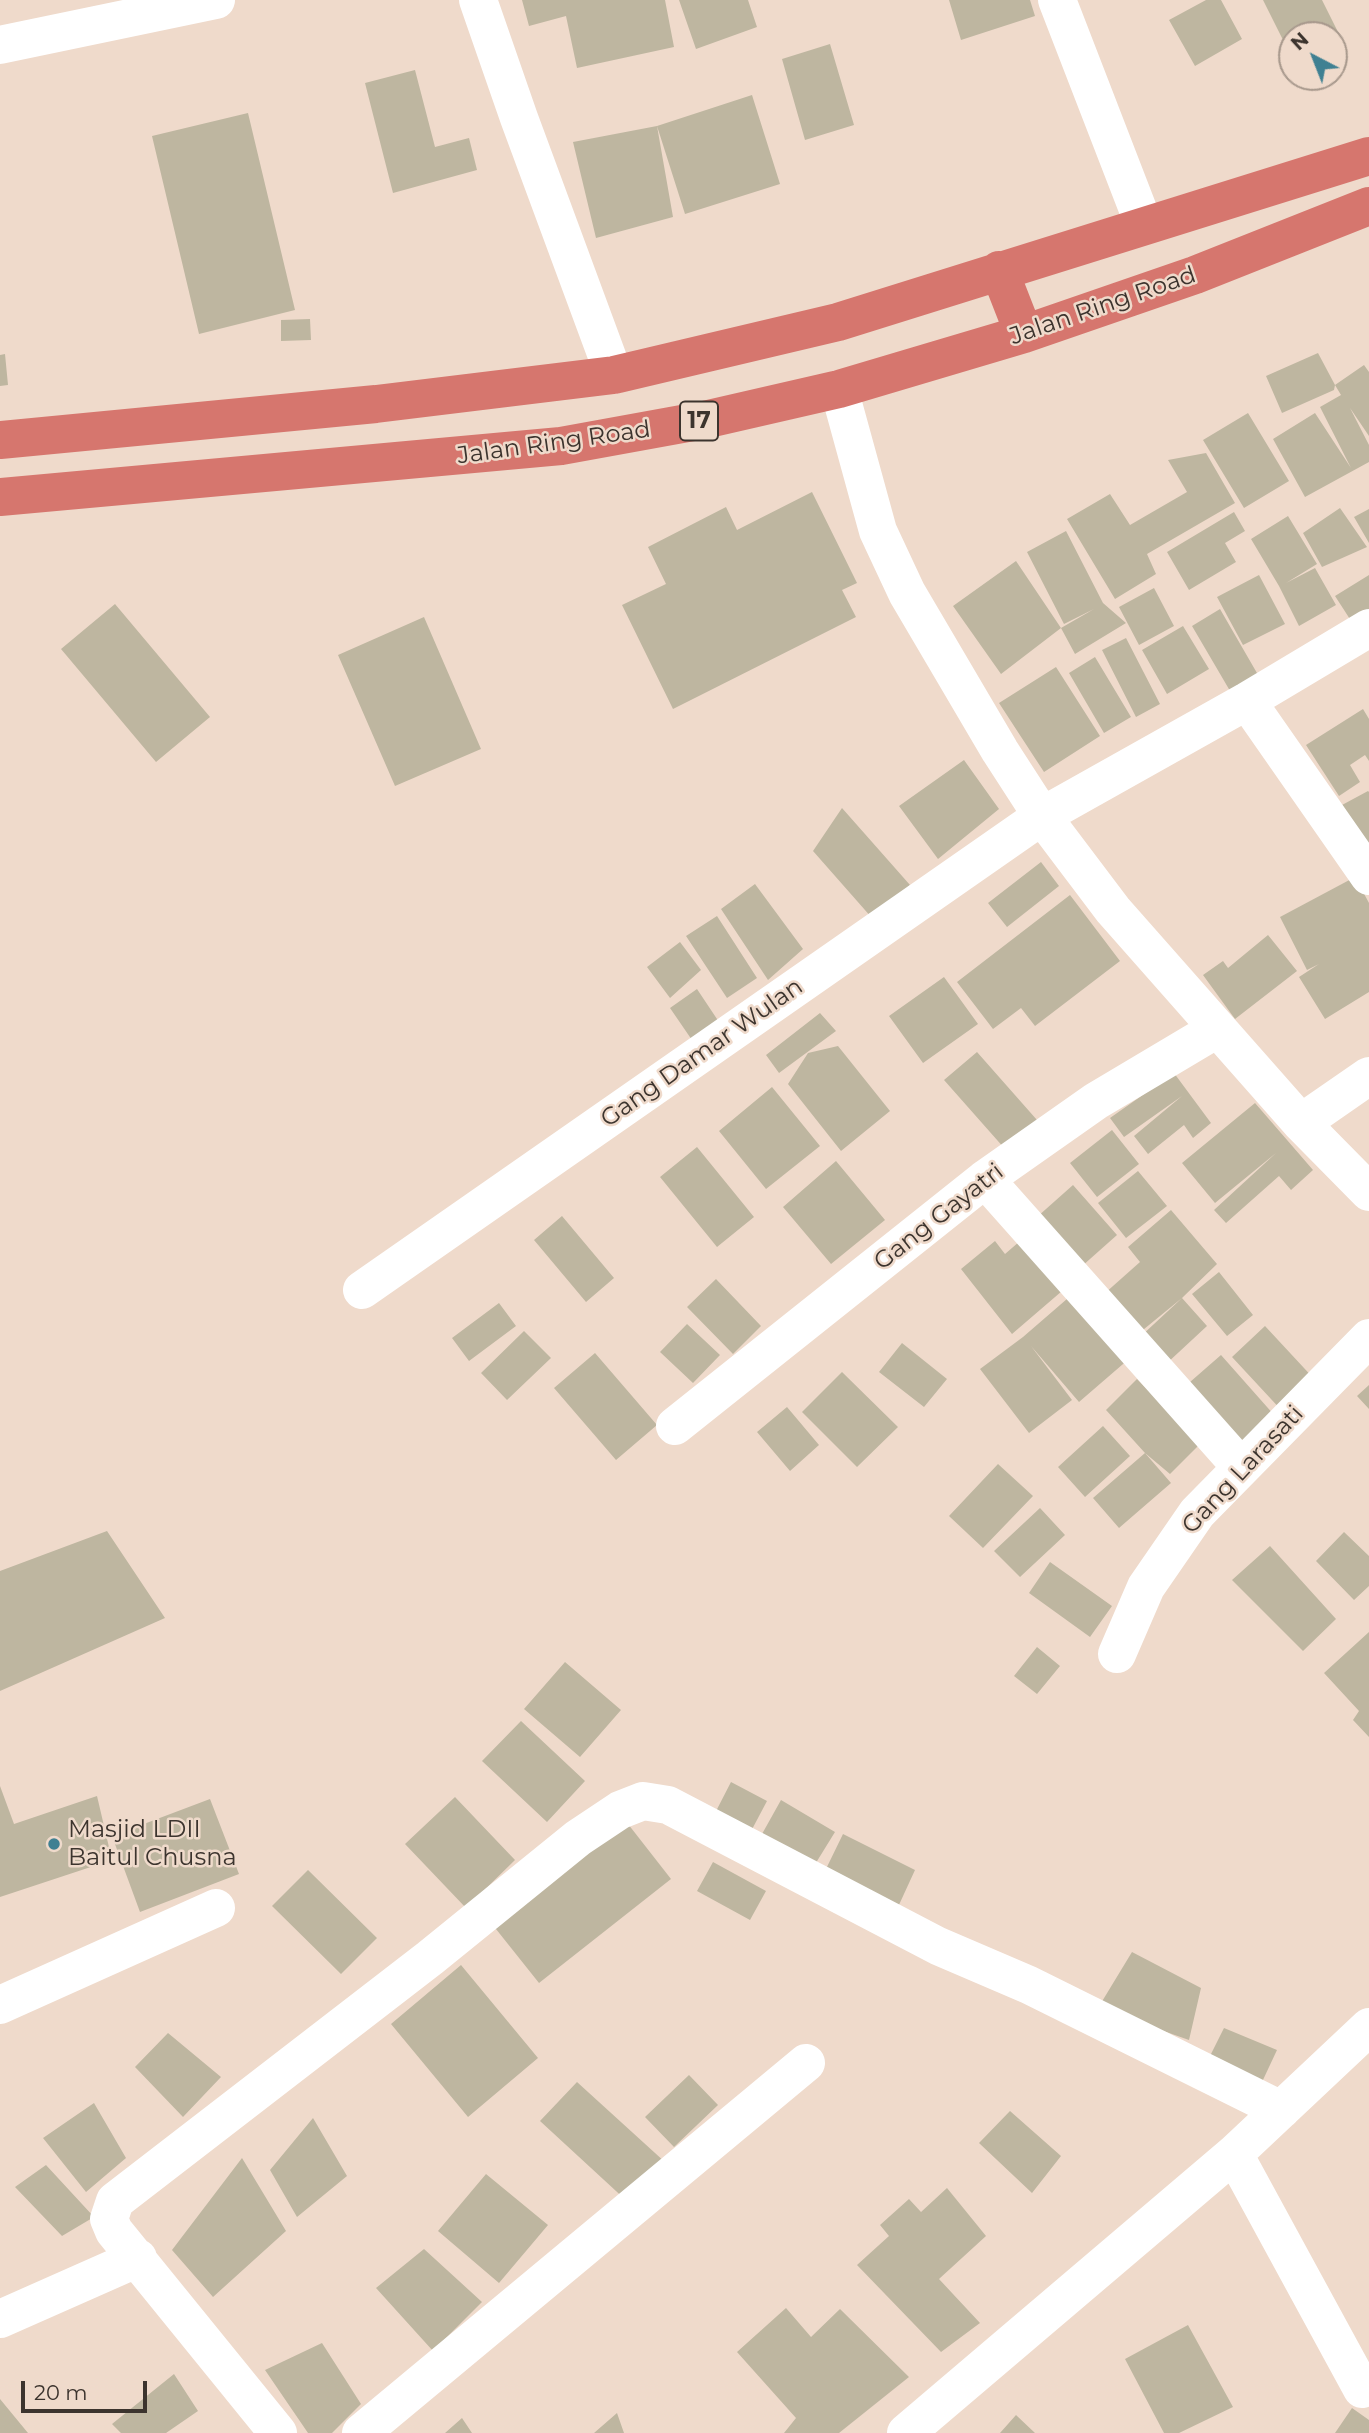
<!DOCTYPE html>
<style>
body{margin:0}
#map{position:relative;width:1369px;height:2433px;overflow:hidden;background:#efdacb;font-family:Montserrat,sans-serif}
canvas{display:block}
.north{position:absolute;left:1278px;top:21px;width:70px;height:70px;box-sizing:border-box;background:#efdacb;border:2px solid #a7988c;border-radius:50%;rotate:318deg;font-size:19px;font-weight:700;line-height:28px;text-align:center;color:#3c342e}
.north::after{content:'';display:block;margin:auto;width:24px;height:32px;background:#3f8092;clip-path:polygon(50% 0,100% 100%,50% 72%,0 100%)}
.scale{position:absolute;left:21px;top:2381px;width:126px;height:32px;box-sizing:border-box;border:4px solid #3c342e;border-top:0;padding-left:9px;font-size:21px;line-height:24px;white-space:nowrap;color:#3c342e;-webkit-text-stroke:5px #efdacb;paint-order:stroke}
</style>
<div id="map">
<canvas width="1369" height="2433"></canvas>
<div class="north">N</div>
<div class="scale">20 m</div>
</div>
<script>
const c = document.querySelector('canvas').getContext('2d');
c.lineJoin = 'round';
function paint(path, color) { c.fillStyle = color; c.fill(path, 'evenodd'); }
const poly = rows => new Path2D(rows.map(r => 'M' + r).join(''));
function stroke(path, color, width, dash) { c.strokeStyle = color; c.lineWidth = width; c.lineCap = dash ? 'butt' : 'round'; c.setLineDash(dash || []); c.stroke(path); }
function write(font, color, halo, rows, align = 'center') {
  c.font = font + ' Montserrat,sans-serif'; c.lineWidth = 5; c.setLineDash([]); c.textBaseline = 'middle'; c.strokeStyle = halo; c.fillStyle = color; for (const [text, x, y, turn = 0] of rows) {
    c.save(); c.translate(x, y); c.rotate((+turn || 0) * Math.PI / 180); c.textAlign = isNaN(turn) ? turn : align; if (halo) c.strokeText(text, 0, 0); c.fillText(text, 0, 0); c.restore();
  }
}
paint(poly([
 [522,0,665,0,674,47,577,68,566,16,529,26],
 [679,0,748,0,757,27,696,49],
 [949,0,1030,0,1035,16,961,40],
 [1206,0,1221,0,1242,39,1195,66,1169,20],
 [1263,0,1322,0,1338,32,1332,35,1292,35,1292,58],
 [830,44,854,125,805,140,782,59],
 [415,70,435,147,469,138,477,170,393,193,365,83],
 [752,95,780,184,685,214,657,126,673,217,596,238,573,142,657,126],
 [248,113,295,310,199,334,152,136],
 [310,319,311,340,281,341,281,320],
 [1318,353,1335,385,1334,390,1282,413,1266,376],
 [5,354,8,385,0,386,0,355],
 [1364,365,1369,372,1369,436,1350,408,1369,445,1369,462,1305,497,1273,439,1315,413,1351,468,1320,407,1341,395,1335,385],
 [1248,413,1289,481,1244,508,1203,440],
 [1206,453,1235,503,1147,554,1156,574,1115,599,1067,519,1110,494,1130,525,1187,492,1168,460],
 [812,492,857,583,842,590,856,617,673,709,622,605,666,584,648,547,726,507,737,530],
 [1340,508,1367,547,1322,567,1303,533],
 [1369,509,1369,543,1354,517],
 [1234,512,1245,531,1225,543,1236,562,1189,590,1167,552],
 [1288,516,1317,564,1286,583,1315,568,1336,605,1299,626,1279,586,1251,539],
 [1066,531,1103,603,1126,623,1075,654,1061,628,1001,674,953,606,1016,561,1061,628,1094,609,1064,624,1027,552],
 [1259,575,1285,624,1243,645,1217,597],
 [1369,575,1369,622,1357,630,1335,596],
 [1154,588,1174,626,1139,645,1119,607],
 [115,604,210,717,156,762,61,649],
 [1220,609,1261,680,1233,696,1192,626],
 [424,617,481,749,395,786,338,655],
 [1183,626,1209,669,1167,694,1142,650],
 [1126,638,1160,704,1136,717,1102,650],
 [1095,657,1131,717,1104,733,1069,673],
 [1056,667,1100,736,1044,772,999,703],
 [1363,709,1369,719,1369,761,1365,755,1350,765,1360,782,1339,796,1306,745],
 [964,760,999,809,938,859,899,806],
 [1368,791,1369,792,1369,851,1342,805],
 [842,808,910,885,872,918,813,851],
 [1041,862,1059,886,1007,927,988,903],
 [1355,877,1369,903,1369,992,1325,1019,1299,977,1319,964,1307,970,1280,917],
 [755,884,803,949,768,980,721,909],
 [1070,895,1120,961,1035,1026,1021,1008,993,1029,957,982],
 [717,916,757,978,727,998,686,936],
 [1268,935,1297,971,1235,1019,1203,975,1223,961,1228,968],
 [680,942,701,970,670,998,647,967],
 [944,977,978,1024,923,1063,889,1016],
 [697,989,721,1025,694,1043,670,1008],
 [820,1013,836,1031,779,1073,766,1055],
 [838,1046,890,1111,841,1151,788,1084,808,1053],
 [977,1052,1037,1120,1005,1149,944,1080],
 [1174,1073,1211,1123,1193,1138,1184,1125,1148,1154,1134,1136,1182,1096,1124,1137,1110,1118],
 [772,1087,820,1146,766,1189,719,1131],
 [1255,1103,1313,1170,1291,1190,1279,1176,1226,1223,1214,1210,1276,1153,1215,1203,1182,1163],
 [1112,1130,1139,1164,1097,1197,1070,1163],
 [697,1147,754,1217,717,1247,660,1177],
 [836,1161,885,1220,831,1264,783,1207],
 [1138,1171,1167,1206,1126,1238,1098,1203],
 [1073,1185,1117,1235,1081,1267,1037,1217],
 [1171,1210,1217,1264,1182,1298,1138,1334,1104,1294,1140,1262,1128,1247],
 [562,1216,614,1278,586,1302,534,1240],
 [1027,1235,1069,1285,1012,1334,961,1269,995,1241,1005,1254],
 [1219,1272,1253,1315,1227,1336,1192,1294],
 [716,1279,761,1326,733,1354,687,1307],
 [1075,1292,1130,1358,1079,1402,1031,1346,1072,1400,1029,1433,980,1369,1023,1337],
 [1182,1298,1207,1326,1165,1365,1140,1337],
 [499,1303,516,1326,469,1361,452,1338],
 [687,1324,720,1355,693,1383,660,1352],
 [1265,1326,1317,1382,1284,1413,1232,1357],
 [524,1331,551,1358,507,1400,481,1373],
 [902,1343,947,1379,924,1407,879,1372],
 [595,1353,657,1425,616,1460,554,1388],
 [1221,1355,1275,1416,1236,1450,1182,1389],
 [842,1372,898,1427,857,1467,802,1412],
 [1137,1379,1201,1443,1170,1474,1145,1453,1106,1410],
 [1369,1385,1369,1409,1357,1396],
 [787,1407,819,1445,790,1471,757,1432],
 [1103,1426,1130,1456,1085,1497,1058,1467],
 [1145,1453,1171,1483,1119,1528,1093,1498],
 [998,1464,1033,1496,983,1548,949,1516],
 [1040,1508,1065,1535,1020,1577,994,1551],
 [107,1531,165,1618,0,1691,0,1571],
 [1344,1532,1369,1556,1369,1586,1354,1600,1316,1561],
 [1270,1546,1336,1619,1303,1651,1232,1580],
 [1050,1562,1112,1606,1090,1637,1029,1593],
 [1369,1632,1369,1737,1353,1720,1359,1711,1324,1673],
 [1037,1647,1060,1666,1037,1694,1014,1676],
 [565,1662,621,1710,580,1757,524,1709],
 [521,1721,585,1781,547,1822,482,1761],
 [731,1782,767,1801,749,1835,713,1817],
 [0,1786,14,1824,97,1796,112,1860,0,1897],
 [455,1797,515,1860,466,1908,405,1844],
 [210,1799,239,1874,140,1912,112,1836],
 [781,1800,835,1832,814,1866,762,1834],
 [621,1815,671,1879,539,1983,488,1919],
 [843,1834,915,1870,898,1907,825,1871],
 [713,1862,766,1891,750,1920,697,1891],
 [308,1870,377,1938,341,1974,272,1906],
 [1132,1952,1201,1988,1189,2040,1098,2008],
 [461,1965,538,2058,468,2117,391,2024],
 [1224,2028,1277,2050,1262,2082,1209,2058],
 [168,2033,221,2077,183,2117,135,2067],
 [689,2075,718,2105,674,2147,645,2117],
 [577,2082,666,2163,629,2203,540,2121],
 [94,2103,126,2158,86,2192,43,2138],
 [1010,2111,1061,2156,1032,2193,979,2143],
 [313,2118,347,2176,297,2217,270,2170],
 [242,2158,286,2231,213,2297,172,2250],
 [46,2165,94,2217,62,2236,15,2187],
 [486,2174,548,2225,499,2283,438,2231],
 [947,2188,986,2236,939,2279,980,2323,941,2352,857,2265,889,2236,880,2225,909,2199,921,2212],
 [424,2249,482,2302,433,2351,376,2288],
 [786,2308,811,2337,840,2309,909,2377,839,2433,784,2433,796,2418,737,2352],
 [1188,2325,1233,2407,1179,2433,1164,2433,1125,2359],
 [322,2343,361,2404,332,2433,308,2433,265,2370],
 [174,2374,198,2411,166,2433,121,2433,112,2424],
 [0,2399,28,2433,0,2433],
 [1352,2408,1369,2420,1369,2433,1335,2433],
 [617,2413,624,2433,594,2433],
 [1016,2415,1035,2433,1000,2433],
 [462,2418,472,2433,445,2433]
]), '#beb6a0');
stroke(poly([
 [478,0,519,118,614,375],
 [1057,0,1144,225],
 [0,45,216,0],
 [839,389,878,531,907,593,1000,751,1042,816,1113,910,1301,1123,1369,1192],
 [1247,701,1369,876],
 [1301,1123,1369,1076],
 [985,1179,1241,1467],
 [362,1290,1042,816,1247,701,1369,628],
 [675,1426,985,1179,1096,1101,1217,1029],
 [1117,1654,1146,1587,1197,1513,1369,1338],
 [0,2005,216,1908],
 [1234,2154,1362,2389],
 [0,2319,138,2258],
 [278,2433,114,2231,109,2219,115,2201,430,1958,578,1838,620,1810,643,1801,668,1805,938,1946,1029,1985,1281,2110],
 [361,2433,806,2063],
 [906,2433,1234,2154,1369,2027]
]), '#fff', 38);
stroke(poly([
 [999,270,1024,334],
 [0,440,376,404,614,375,838,322,1369,156],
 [0,497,561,446,704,420,839,389,1024,334,1195,275,1369,206]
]), '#d6766e', 38);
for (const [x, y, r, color] of [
 [54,1844,7,"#3f8092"]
]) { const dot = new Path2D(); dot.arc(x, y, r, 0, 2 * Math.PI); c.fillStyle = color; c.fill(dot); stroke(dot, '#efdacb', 2.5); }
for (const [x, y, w] of [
 [699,421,38]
]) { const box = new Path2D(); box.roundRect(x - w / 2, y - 19.5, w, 39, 5); c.fillStyle = '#efdacb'; c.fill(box); stroke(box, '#3c342e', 2); }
write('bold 23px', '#3c342e', null, [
 ["17",699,421]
]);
write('24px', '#3c342e', '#efdacb', [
 ["Jalan Ring Road",1103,306,-19],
 ["Jalan Ring Road",554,443,-8],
 ["Gang Damar Wulan",702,1053,-35],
 ["Gang Gayatri",939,1217,-38],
 ["Gang Larasati",1243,1470,-47]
]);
write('24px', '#3c342e', '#efdacb', [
 ["Masjid LDII",68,1830],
 ["Baitul Chusna",68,1858]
], 'left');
</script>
